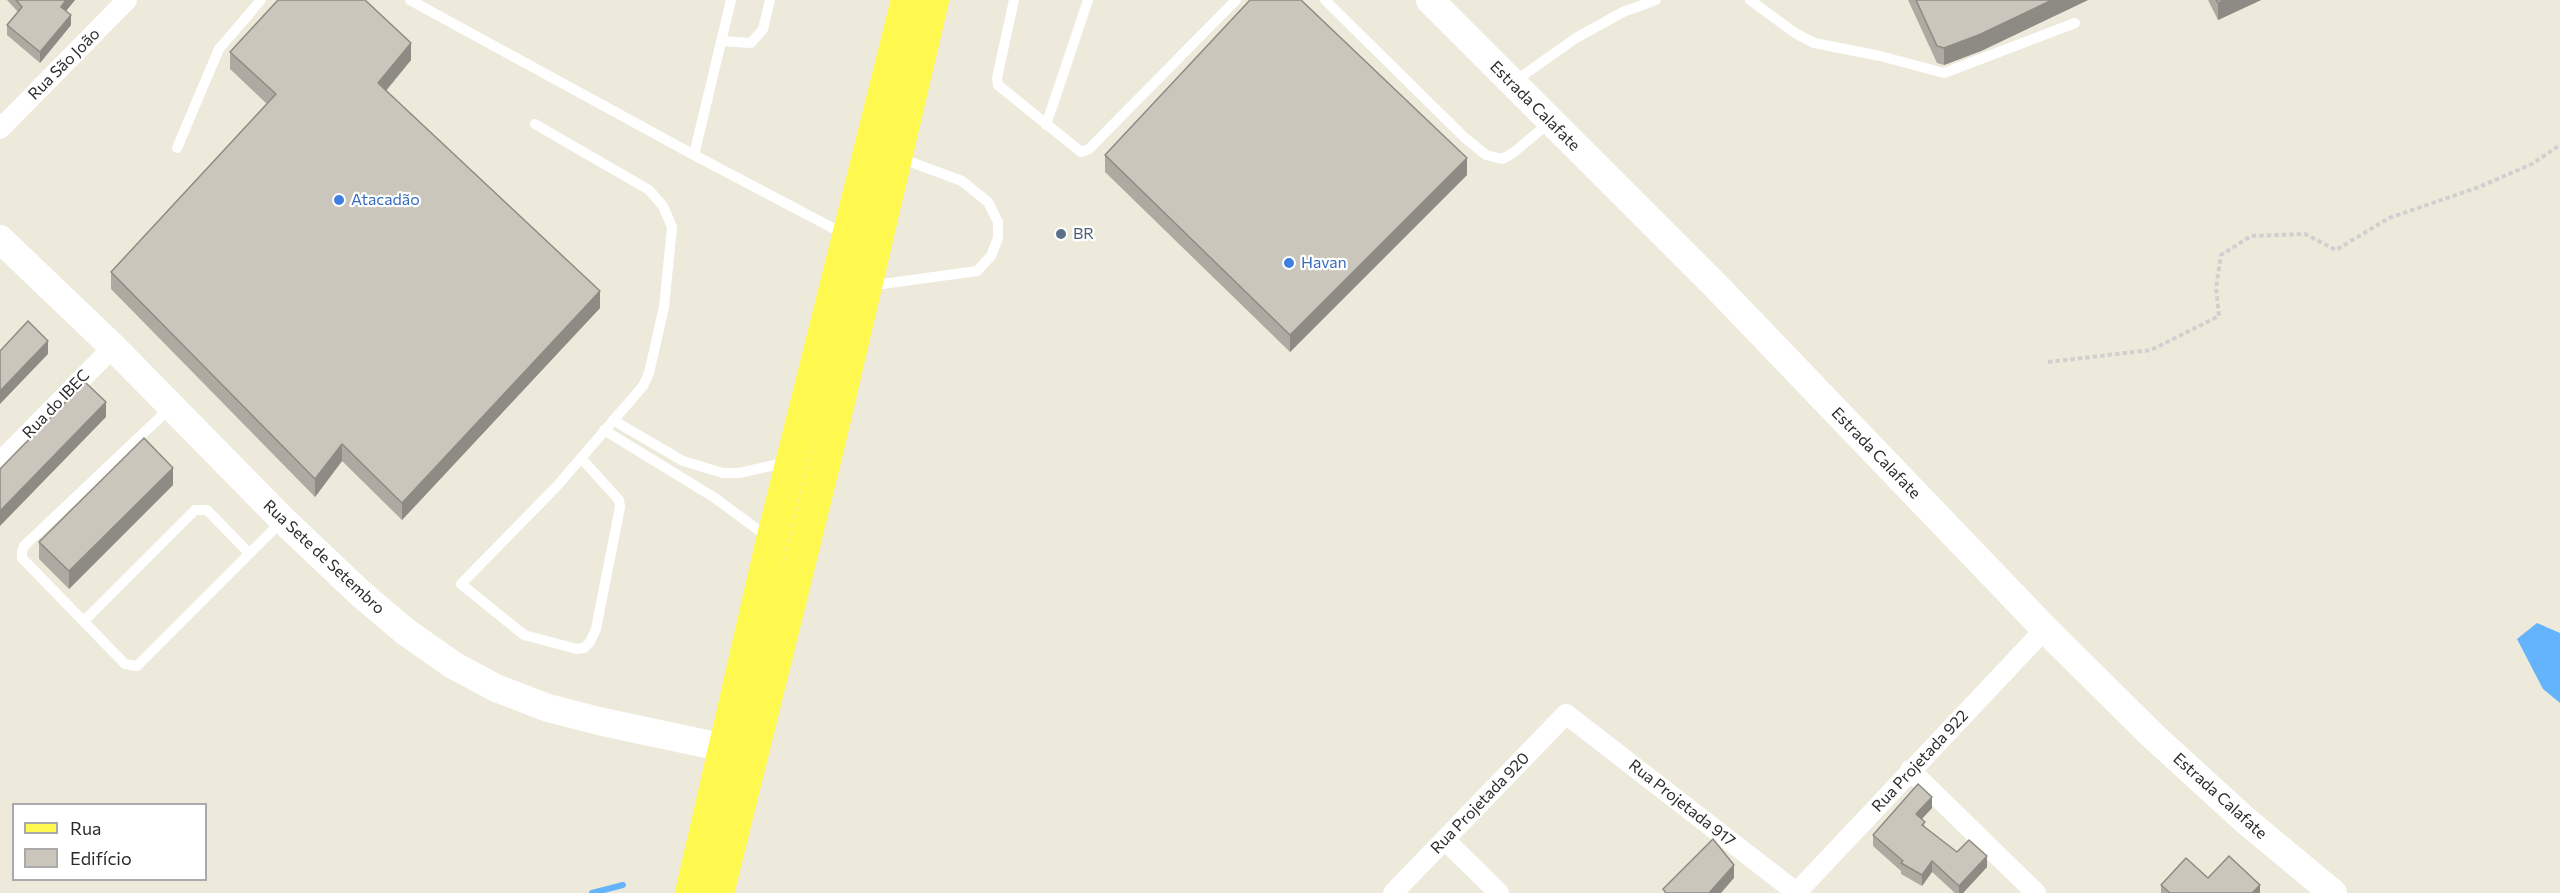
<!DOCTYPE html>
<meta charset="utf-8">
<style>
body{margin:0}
#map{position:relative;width:2560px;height:893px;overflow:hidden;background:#eeeadb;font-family:Commissioner,sans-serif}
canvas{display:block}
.legend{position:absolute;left:12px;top:803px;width:195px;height:78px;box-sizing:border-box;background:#fff;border:2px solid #aaa;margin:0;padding:8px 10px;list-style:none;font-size:18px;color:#2b2b2b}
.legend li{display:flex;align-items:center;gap:12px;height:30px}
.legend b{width:30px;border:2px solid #aaa}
</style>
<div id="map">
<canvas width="2560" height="893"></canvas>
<ul class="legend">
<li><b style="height:8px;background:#fff94f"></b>Rua</li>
<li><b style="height:16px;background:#cac6bb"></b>Edifício</li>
</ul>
</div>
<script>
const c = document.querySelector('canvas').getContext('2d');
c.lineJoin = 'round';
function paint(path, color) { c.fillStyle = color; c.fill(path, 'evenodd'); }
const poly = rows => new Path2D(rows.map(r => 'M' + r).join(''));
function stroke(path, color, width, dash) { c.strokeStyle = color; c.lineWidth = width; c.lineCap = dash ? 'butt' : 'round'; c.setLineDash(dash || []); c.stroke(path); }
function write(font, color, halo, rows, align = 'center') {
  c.font = font + ' Commissioner,sans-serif'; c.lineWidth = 4.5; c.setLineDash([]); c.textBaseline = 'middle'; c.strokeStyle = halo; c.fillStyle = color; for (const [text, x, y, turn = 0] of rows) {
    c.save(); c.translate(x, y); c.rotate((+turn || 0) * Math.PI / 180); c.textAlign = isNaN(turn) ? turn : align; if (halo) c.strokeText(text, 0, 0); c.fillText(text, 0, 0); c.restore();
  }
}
paint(poly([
 [2537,623,2560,633,2560,703,2543,689,2517,639]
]), '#63b4fc');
stroke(poly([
 [592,893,623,885]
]), '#63b4fc', 6);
stroke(poly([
 [2048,362,2151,350,2219,316,2216,288,2221,255,2251,236,2305,234,2336,250,2389,218,2479,187,2532,164,2560,145]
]), '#d0d0d0', 4, [4.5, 3]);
stroke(poly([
 [410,0,694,155],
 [731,0,694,155,846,235],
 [1014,0,997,78,998,85,1081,152,1089,149,1236,0],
 [1325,0,1465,138,1486,155,1502,159,1513,153,1550,122],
 [1750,0,1795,33,1814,43,1880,56,1944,73,2075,23],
 [722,41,751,43,763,29,770,0],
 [1515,81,1576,38,1623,12,1656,0],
 [535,124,649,190,663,206,672,227,664,307,649,373,643,386,557,486,461,584,524,635,577,649,584,648,590,642,596,629,620,507,619,500,581,458],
 [1046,125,1088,0],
 [177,148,219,49,261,0],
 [868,286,977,271,991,256,998,238,998,222,988,202,962,181,900,158],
 [170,408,24,546,22,552,22,558,125,664,137,666,282,521],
 [613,420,683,461,723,473,739,473,788,462],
 [604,430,715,498,769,538],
 [84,621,195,510,207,510,249,553]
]), '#fff', 10);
stroke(poly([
 [0,129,127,0],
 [0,462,113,347],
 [1910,770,2036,893],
 [1445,840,1499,893],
 [1393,893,1566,714,1797,893],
 [1796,893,2045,629]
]), '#fff', 20);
stroke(poly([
 [1430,0,1714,284,2045,629,2152,735,2245,820,2333,893],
 [0,239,113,347,283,520,361,594,406,632,453,665,496,688,548,708,603,722,725,748]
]), '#fff', 28);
stroke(poly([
 [691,893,772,540,907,0],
 [718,893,826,457,933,0]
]), '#fff94f', 32);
paint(poly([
 [7,0,75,0,66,11,71,25,40,63,7,35,7,25,18,12],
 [1908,0,2088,0,1981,51,1944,65,1937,63],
 [2208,0,2261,0,2218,20],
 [230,52,411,60,386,91,600,308,402,520,342,461,315,497,111,289,111,272,267,104,230,69],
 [1105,155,1467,175,1290,352,1105,172],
 [173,485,69,589,39,559,39,542],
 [1932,808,1922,819,1925,827,1957,852,1987,867,1963,893,1955,893,1932,872,1922,886,1901,874,1901,871,1873,846,1873,835],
 [2208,878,2260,893,2161,893,2161,885]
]), '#aeaaa1');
paint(poly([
 [66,0,75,0,61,17,61,7],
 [2052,0,2088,0,1981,51,1944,65,1944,48],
 [2225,0,2261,0,2218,20,2218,3],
 [71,15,71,25,40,63,40,52],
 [411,43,411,60,378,100,378,83],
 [1467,158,1467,175,1290,352,1290,335],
 [600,291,600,308,402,520,402,503],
 [48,341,48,354,0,404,0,391],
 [106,402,106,417,0,526,0,511],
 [342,444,342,461,315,497,315,479],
 [173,468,173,485,69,589,69,571],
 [1932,797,1932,808,1916,825,1916,814],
 [1987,856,1987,867,1963,893,1959,893,1959,886],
 [1932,861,1932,872,1922,886,1922,875],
 [1734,865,1734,878,1721,893,1709,893],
 [2260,885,2260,893,2252,893]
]), '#8d8b83');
const building = poly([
 [16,0,66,0,61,7,71,15,40,52,7,25,22,7,16,0],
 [278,0,365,0,411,43,378,83,600,291,402,503,342,444,315,479,111,272,276,94,230,52,278,0],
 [1250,0,1301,0,1467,158,1290,335,1105,155,1250,0],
 [1916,0,2052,0,1981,34,1944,48,1937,46,1916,0],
 [2216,0,2225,0,2218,3,2216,0],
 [28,321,48,341,0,391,0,351,28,321],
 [85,382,106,402,0,511,0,469,85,382],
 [144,438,173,468,69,571,39,542,144,438],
 [1918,784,1932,797,1916,814,1925,822,1922,825,1957,852,1969,840,1987,856,1959,886,1932,861,1922,875,1901,863,1903,861,1873,835,1918,784],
 [1713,839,1734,865,1709,893,1666,893,1663,889,1713,839],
 [2229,856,2260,885,2252,893,2170,893,2161,885,2186,858,2208,878,2229,856]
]);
paint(building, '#cac6bb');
stroke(building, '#8d8b83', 1.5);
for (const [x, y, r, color] of [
 [339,200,6,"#3f7fe0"],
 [1061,234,6,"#5c6f8a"],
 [1289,263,6,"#3f7fe0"]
]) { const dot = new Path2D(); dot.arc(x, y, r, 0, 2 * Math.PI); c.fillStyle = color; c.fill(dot); stroke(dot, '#fff', 2); }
write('16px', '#2b2b2b', '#fff', [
 ["Rua São João",64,64,-45],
 ["Estrada Calafate",1535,106,45],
 ["Rua do IBEC",56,404,-46],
 ["Estrada Calafate",1876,453,46],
 ["Rua Sete de Setembro",324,557,43],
 ["Rua Projetada 922",1920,761,-47],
 ["Estrada Calafate",2220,796,42],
 ["Rua Projetada 920",1480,803,-46],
 ["Rua Projetada 917",1682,803,38]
]);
write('16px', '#366cbe', '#fff', [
 ["Atacadão",351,200],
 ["Havan",1301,263]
], 'left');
write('16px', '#4e5e75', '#fff', [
 ["BR",1073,234]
], 'left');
</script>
